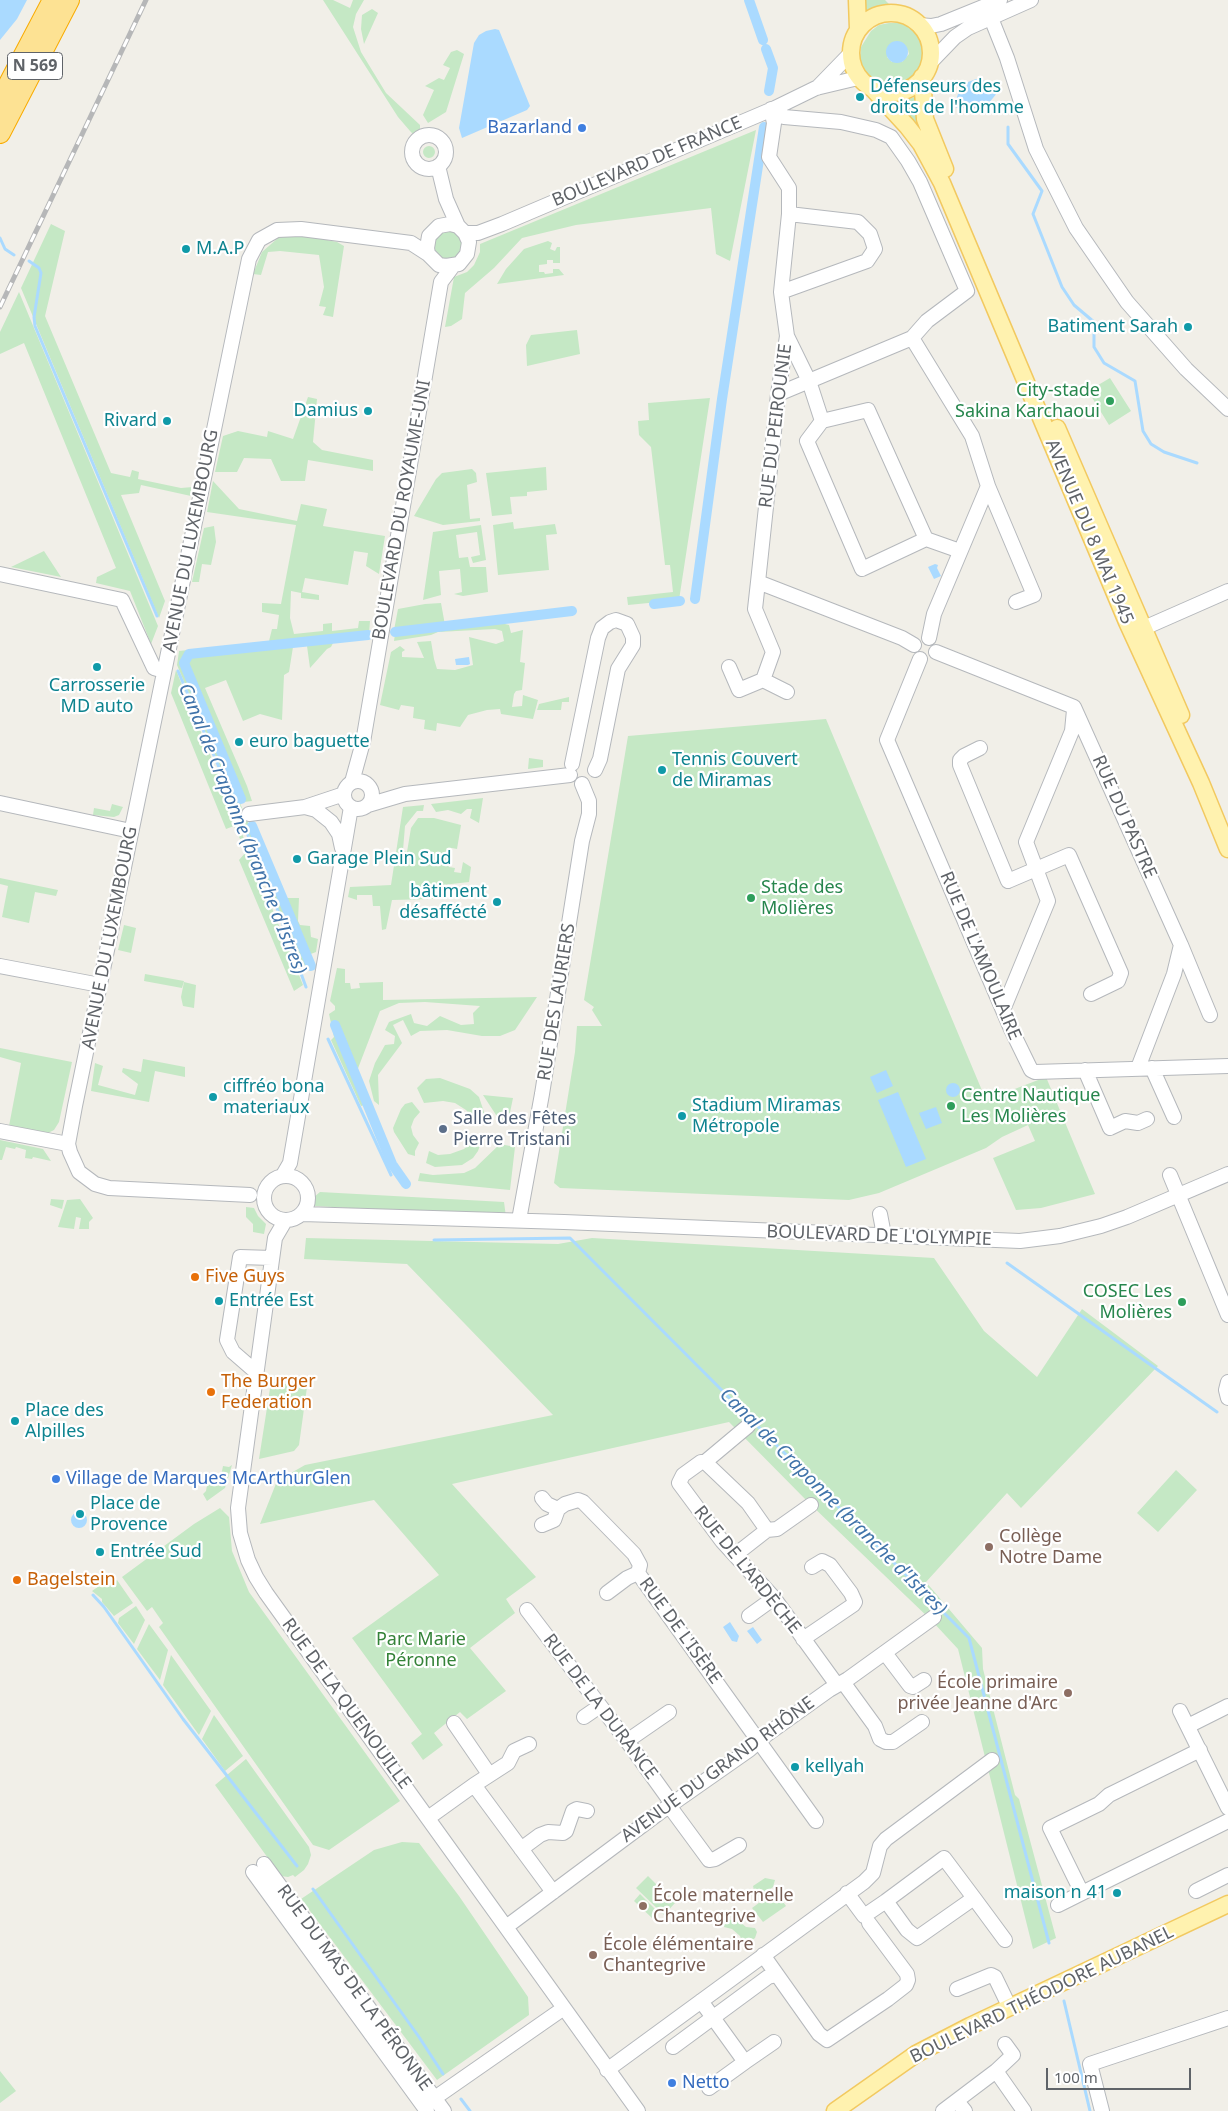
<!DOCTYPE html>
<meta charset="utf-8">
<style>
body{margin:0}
#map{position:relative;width:1228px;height:2111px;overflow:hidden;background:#f1efe8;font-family:"Noto Sans",sans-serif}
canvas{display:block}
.scale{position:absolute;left:1046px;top:2068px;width:145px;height:22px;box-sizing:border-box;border:2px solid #5f6368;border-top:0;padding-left:6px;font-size:15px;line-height:18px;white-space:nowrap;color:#5f6368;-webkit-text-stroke:4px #fff;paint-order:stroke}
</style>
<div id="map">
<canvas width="1228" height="2111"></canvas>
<div class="scale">100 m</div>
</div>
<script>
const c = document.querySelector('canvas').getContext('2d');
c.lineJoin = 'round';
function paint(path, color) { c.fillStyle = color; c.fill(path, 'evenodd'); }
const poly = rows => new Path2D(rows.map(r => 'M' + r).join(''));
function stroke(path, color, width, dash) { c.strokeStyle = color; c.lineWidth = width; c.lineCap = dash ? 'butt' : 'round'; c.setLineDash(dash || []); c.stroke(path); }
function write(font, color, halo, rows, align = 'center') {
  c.font = font + ' "Noto Sans",sans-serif'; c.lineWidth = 4.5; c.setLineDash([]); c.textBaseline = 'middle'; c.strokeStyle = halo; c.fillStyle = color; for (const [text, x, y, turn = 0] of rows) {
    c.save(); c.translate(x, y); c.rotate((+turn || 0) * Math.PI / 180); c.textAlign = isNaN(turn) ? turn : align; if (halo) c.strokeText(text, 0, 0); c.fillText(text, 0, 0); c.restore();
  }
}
paint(poly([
 [323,0,333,0,350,8,353,0,364,0,356,14,353,27,361,52,386,93,420,125,420,132,418,135,415,136,410,131,398,117],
 [864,0,885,0,890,5,889,9,873,11,865,16],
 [372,9,378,13,364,44,361,29,362,15],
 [889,23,900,23,909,27,917,34,922,43,925,53,923,64,919,73,912,81,902,86,892,87,882,86,866,75,862,66,860,57,861,47,871,31,879,25],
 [887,50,908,50,909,54,902,62,892,62,887,57],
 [457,50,464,54,446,112,428,123,423,115,434,90,425,86,439,78,444,80,450,68,443,65,451,52],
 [919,96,926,141,894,103],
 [756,130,730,261,716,254,711,208,576,225,522,238,494,268,465,293,462,319,451,326,445,327,454,277,467,272,474,265,480,252,480,244],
 '423 152a6 6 0 1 1 12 0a6 6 0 1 1-12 0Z',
 [51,224,65,231,45,316,111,473,130,477,132,470,139,472,138,479,181,488,193,487,191,496,141,485,139,493,121,495,165,601,159,618,21,288],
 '432 245a15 15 0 1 1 30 0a15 15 0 1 1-30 0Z',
 [292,233,337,242,344,246,333,317,323,315,326,307,319,306,324,287,319,255,280,251,268,252,261,275,253,274,262,252,278,238],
 [548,241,552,243,550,249,555,251,557,247,560,247,560,263,553,263,553,260,547,260,547,264,539,265,539,272,544,272,545,274,553,273,553,269,559,269,564,275,497,284,506,269,524,249],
 [19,292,158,626,151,644,130,591,96,583,97,577,116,568,24,343,0,354,0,332],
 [577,330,580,354,527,366,526,345,531,335],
 [1110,378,1131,411,1109,425,1088,391],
 [308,397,317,399,313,442,322,450,373,460,373,471,308,460,305,481,281,481,271,459,244,458,237,472,215,472,223,436,238,431,267,437,268,431,293,439],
 [710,398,679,600,628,605,627,597,673,592,670,565,665,565,651,447,639,435,638,421,649,420,648,403],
 [546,467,547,490,527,492,527,496,510,497,512,514,492,516,486,473],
 [472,469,476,473,477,482,467,485,470,519,480,518,480,521,443,525,414,516,436,479,442,473],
 [213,481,239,509,297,521,301,504,327,509,323,526,385,536,379,574,366,566,368,553,354,551,348,585,305,578,302,592,319,595,319,600,301,598,301,593,291,591,290,618,294,634,323,631,323,624,332,623,332,631,358,628,359,621,370,621,369,634,189,653,182,663,307,965,300,966,264,871,177,665,179,651,269,641,272,629,277,629,279,615,262,612,262,603,281,604,296,525,207,512],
 [513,522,514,529,555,524,557,534,546,535,549,570,498,575,493,525],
 [481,525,486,560,473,563,471,557,480,555,477,532,456,535,459,558,468,557,470,567,486,567,488,592,463,596,454,594,462,592,460,569,439,571,441,595,423,600,433,532],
 [214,526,216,542,211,565,202,564,199,582,192,582,204,528],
 [44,551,61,577,11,567],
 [441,603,445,625,394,630,398,609,425,604],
 [501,623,509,625,511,633,523,630,520,662,525,663,522,690,516,691,514,694,512,707,522,706,523,695,538,700,533,719,501,714,500,709,487,710,468,715,460,727,437,723,436,731,424,729,425,720,413,718,414,707,401,705,399,710,380,705,391,652,400,646,405,650,402,652,402,657,424,658,417,642,431,641,434,659,437,669,455,670,473,665,469,637,496,644,504,641,502,631,495,629,438,632,431,635,394,641,395,634],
 [368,637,368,639,333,643,331,647,327,649,310,668,307,646,293,647,289,672,284,675,282,720,260,714,243,721,226,680,205,688,247,786,252,801,244,802,187,663,191,656],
 [176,670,303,985,294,991,239,860,246,852,234,826,226,829,171,693],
 [569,697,569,702,562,702,561,710,537,710,539,704],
 [826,719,986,1100,1046,1077,1095,1194,1041,1208,1016,1210,993,1158,1035,1141,1028,1125,1002,1137,986,1148,879,1193,849,1200,560,1188,554,1183,575,1052,577,1026,602,1026,592,1010,594,1007,584,1000,628,736],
 [529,758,543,760,543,767,528,769],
 [483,798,479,823,470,818,472,809,467,809,461,814,448,810,436,812,431,804],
 [112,804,123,807,119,815,114,817,93,815,94,808,110,811],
 [424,805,423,811,417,811,405,826,403,850,407,852,411,828,418,818,434,818,461,825,457,849,452,848,449,867,455,868,454,872,461,873,463,862,471,867,469,882,434,886,433,899,392,900,386,929,382,930,380,906,373,906,372,895,357,895,357,900,348,897,350,887,391,885,403,807],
 [0,878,58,890,56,896,35,892,29,923,2,917,8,886,0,884],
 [285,898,299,898,298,921,300,925,310,926,311,937,318,939,316,952,308,955],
 [124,925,136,928,131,953,118,950],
 [337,968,345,969,345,983,350,983,351,989,360,988,359,983,383,982,383,1000,537,997,515,1030,500,1036,482,1036,447,1030,420,1031,411,1036,403,1020,393,1025,402,1043,378,1075,379,1105,374,1101,369,1081,375,1063,385,1045,394,1044,395,1036,385,1030,389,1022,411,1014,414,1023,427,1026,440,1016,461,1025,474,1024,473,1013,480,1006,425,1002,399,1003,380,1011,357,1071,365,1105,361,1106,331,1040,334,1037,329,1014,335,1010,335,1006,330,1001],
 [145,974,184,981,182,988,144,981],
 [184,982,196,985,194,1008,183,1006,181,997],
 [0,1048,72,1062,59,1122,54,1130,48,1133,41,1132,9,1126,21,1063,0,1057],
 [143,1059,185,1067,185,1077,155,1071,149,1102,91,1091,95,1063,103,1066,98,1085,135,1095,138,1084,122,1072,123,1068,141,1072],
 [440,1078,470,1089,479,1097,485,1115,474,1119,466,1110,455,1103,443,1101,424,1103,417,1088,426,1079],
 [483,1095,513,1098,508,1122,498,1118],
 [412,1102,420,1112,414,1119,411,1127,413,1135,419,1143,415,1151,415,1156,408,1154,394,1132,393,1128,401,1109,405,1104],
 [475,1138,482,1140,478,1151,473,1158,462,1165,435,1167,426,1163,429,1151,438,1155,450,1154,464,1149],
 [0,1140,43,1149,51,1161,33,1157,32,1159,25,1158,26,1150,16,1147,15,1149,6,1147,2,1160,0,1160],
 [500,1144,515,1147,510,1190,418,1181,420,1173,433,1175,464,1173,475,1168],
 [320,1192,504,1202,506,1217,315,1206,314,1197],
 [51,1199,64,1200,62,1209,50,1205],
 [80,1199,93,1218,89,1222,89,1229,79,1229,81,1218,76,1217,74,1229,58,1227,67,1200],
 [246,1207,254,1208,258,1216,266,1224,264,1234,253,1232,253,1224,246,1217],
 [306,1238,558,1244,592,1238,934,1258,984,1331,1037,1377,1082,1309,1158,1366,1021,1508,1007,1493,926,1582,982,1648,983,1669,1015,1795,1019,1799,1056,1938,1033,1949,958,1649,932,1621,809,1503,729,1422,452,1484,536,1577,506,1599,515,1613,470,1648,506,1691,467,1719,460,1712,434,1733,443,1745,423,1760,411,1743,422,1734,352,1638,439,1575,374,1500,260,1524,277,1481,305,1465,553,1415,407,1264,304,1259],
 [271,1382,307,1387,299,1445,294,1451,259,1459],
 [232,1465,225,1488,207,1501,203,1494,206,1491,209,1474,221,1476,223,1466,229,1467],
 [1176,1470,1197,1490,1158,1532,1137,1513],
 [220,1508,229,1517,232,1551,249,1592,400,1801,329,1850,313,1845,159,1627,163,1623,152,1607,147,1611,122,1577,194,1524],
 [117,1580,133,1603,114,1616,102,1602,102,1599,92,1591,106,1581,110,1585],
 [136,1606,145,1620,134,1644,118,1623,119,1618],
 [149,1624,168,1650,160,1680,137,1649],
 [171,1655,211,1711,199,1735,163,1685],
 [214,1715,243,1756,225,1771,202,1739],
 [246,1759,309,1847,311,1855,308,1864,304,1870,295,1877,293,1875,288,1877,281,1876,215,1785],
 [402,1842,419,1843,459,1896,528,1997,529,2015,437,2080,301,1899,374,1850],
 [648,1876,675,1903,664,1915,636,1888],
 [765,1878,775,1880,773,1887,760,1896,755,1894,753,1886],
 [775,1891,786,1906,763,1922,752,1908],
 [640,1894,658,1912,652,1918,634,1901],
 [729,1919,734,1922,740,1922,746,1927,755,1928,757,1932,755,1938,748,1943,742,1941,740,1936,732,1929,724,1927,725,1922],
 [0,2071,16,2091,0,2103]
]), '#c5e8c5');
paint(poly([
 [0,0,27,0,17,19,0,40],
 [495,29,499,30,530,106,527,110,462,138,459,128,474,43,479,35,486,31],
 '886 52a11 11 0 1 1 22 0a11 11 0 1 1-22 0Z',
 [976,79,991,82,998,92,988,104,981,108,957,108,954,106,958,94,968,82],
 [935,564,938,565,937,568,941,576,934,579,928,567],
 [469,657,470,664,468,665,456,665,455,659],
 [886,1070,893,1086,877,1093,870,1077],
 '946 1090a7 7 0 1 1 14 0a7 7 0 1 1-14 0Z',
 [898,1092,926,1159,906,1167,878,1100],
 [936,1107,942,1123,926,1129,919,1113],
 '71 1520a8 8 0 1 1 16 0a8 8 0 1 1-16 0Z',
 [730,1622,739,1636,737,1642,732,1641,723,1627],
 [753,1627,762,1640,757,1644,747,1631]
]), '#aadaff');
stroke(poly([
 [1008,127,1008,144,1042,191,1033,214,1062,287,1074,305,1094,322,1094,347,1104,363,1135,381,1143,431,1151,444,1164,452,1197,463],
 [0,238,5,249,14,255],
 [29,261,39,268,41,273,34,317,35,326,157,616],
 [178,671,264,873,306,987],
 [328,1039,391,1175],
 [434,1240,570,1238,969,1638,1049,1943],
 [1007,1263,1217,1412],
 [93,1595,104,1607,183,1719,297,1866],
 [313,1889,419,2037,443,2074],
 [1064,2001,1090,2111],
 [461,2099,470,2111]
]), '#aadaff', 3);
stroke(poly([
 [749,0,763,40],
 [766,49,773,68,769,91],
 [695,599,722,399,764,127],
 [654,604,680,601],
 [395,632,572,611],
 [241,799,184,663,189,654,368,635],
 [252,826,311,966],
 [335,1025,392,1164,406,1184]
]), '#aadaff', 10);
const minor = poly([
 [991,18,1007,58,1036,149,1076,228,1127,302,1186,369,1228,409],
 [919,25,931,26,941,24,1000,0],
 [929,64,955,37,968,28,1031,0],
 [817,88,850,54],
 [775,108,784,117,841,122,876,130,891,137,908,161,920,182,967,291,927,321,912,338,778,394],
 [771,109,774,123,769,157,789,188,789,214,781,292,787,336,778,394,758,582,902,638,914,645],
 '412 152a17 17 0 1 1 34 0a17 17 0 1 1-34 0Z',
 [438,166,446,199,458,226,465,233,469,242,467,254,459,264,446,266,439,265,428,254,427,248,429,236,439,226,450,224,458,226],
 [465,233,478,233,502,224,775,108,816,88,858,78],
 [781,292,867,261,875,249,870,234,858,222,789,214],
 [787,336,809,381,822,421,868,410,926,539],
 [912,338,972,436,988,486,934,614,929,638],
 [822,421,807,441,862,569,926,539,960,551],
 [988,486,1034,595,1016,602],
 [0,574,122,600,154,668,164,671],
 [1144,628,1228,591],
 [936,652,1074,707,1181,945,1174,974,1138,1068],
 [920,659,887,740,1011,1029,1031,1070,1035,1072,1228,1066],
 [729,667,739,690,763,680,773,652,755,609,758,582],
 [763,680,787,692],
 [980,748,964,756,960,760,960,765,1008,881,1069,855,1121,973,1118,981,1091,994],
 [572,764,598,638,602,628,610,622,616,620,627,624,633,637,633,645,618,669,600,759,595,770],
 '344 795a14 14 0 1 1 28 0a14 14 0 1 1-28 0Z',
 [352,782,363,742,441,282,453,266],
 [0,803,131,831],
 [368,805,405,794,570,775],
 [305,807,316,810,331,822,339,834,342,848],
 [249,814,305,807,344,794],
 [1181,945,1210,1015],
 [0,966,100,985],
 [1003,1010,1048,901,1026,842,1072,731,1074,710],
 [1152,1068,1174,1117],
 [1085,1070,1110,1128,1125,1121,1138,1123,1147,1119],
 [0,1131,68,1144],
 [283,1175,290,1163,351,807],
 [1170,1175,1228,1315],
 '264 1198a22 22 0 1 1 44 0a22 22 0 1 1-44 0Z',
 [250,1195,109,1188,95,1184,79,1172,70,1152,68,1144,75,1106,249,259,259,240,277,230,301,229,411,243,428,254],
 [302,1214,564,1222,1020,1241,1060,1236,1101,1226,1127,1217,1228,1174],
 [880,1214,884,1235],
 [519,1220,542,1094,582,841,589,814,589,801,582,784],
 [285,1221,275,1238,274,1245,238,1508,240,1533,248,1560,256,1577,266,1593,638,2111],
 [256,1372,233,1352,227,1340,240,1257,272,1258],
 [1228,1382,1226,1390,1228,1398],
 [748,1426,705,1462,701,1462,683,1475,679,1483,722,1541,774,1598,837,1685],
 [705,1462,748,1503,767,1530],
 [542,1498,547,1504,558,1509],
 [542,1525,554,1520,558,1509,565,1504,578,1500,583,1502,634,1554,640,1565,638,1573,816,1821],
 [735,1555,767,1530,777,1529,811,1505],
 [607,1593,627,1578,638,1573],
 [527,1610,627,1741,673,1805],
 [749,1616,774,1598],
 [803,1639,853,1605,855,1602,851,1593,830,1565,822,1561,812,1567],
 [885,1653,910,1686,913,1687,924,1680],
 [843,1682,875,1726,880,1739,886,1742,893,1742,922,1722],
 [1180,1711,1228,1808],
 [584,1717,600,1706],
 [454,1723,489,1774],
 [1188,1726,1228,1706],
 [627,1741,669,1712],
 [1200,1750,1109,1795,1099,1804,1050,1828,1082,1893,1228,1821],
 [474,1785,508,1763,514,1751,529,1744],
 [670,1807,709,1860,715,1859,739,1845],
 [428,1818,474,1785,553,1892],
 [521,1849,540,1835,548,1832,563,1833,566,1831,573,1811,577,1809,587,1811],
 [264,1864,444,2111],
 [253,1872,427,2111],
 [1196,1891,1228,1875],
 [847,1893,864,1916,886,1901,907,1930,917,1938,974,1898,944,1858,886,1901],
 [974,1898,1005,1940],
 [1058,1905,1082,1893],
 [506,1927,659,1813,749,1750,766,1735,829,1690,848,1679,934,1617],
 [763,1955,819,2034,827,2040,888,1999,906,1985,908,1980,907,1974,869,1923],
 [957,1989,991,1975,995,1977,1010,2008],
 [701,2001,745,2062,709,2088],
 [673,2047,768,1977,777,1975],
 [745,2062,774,2042],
 [607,2070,864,1882,873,1873,880,1846,886,1839,992,1760],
 [996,2071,1013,2055,1005,2044],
 [957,2101,965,2111],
 [429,2102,564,2008],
 [943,2111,996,2071,1024,2111],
 [1102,2111,1090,2064,1228,2018]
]);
const major = poly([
 [857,0,858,29],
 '851 53a40 40 0 1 1 80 0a40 40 0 1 1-80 0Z',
 [922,77,925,119,945,169],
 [873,89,907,126,921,144,942,183,1127,622,1201,783,1228,849],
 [1057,428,1181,715],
 [835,2111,916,2054,970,2026,1228,1904]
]);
const highway = poly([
 [0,101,53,0],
 [0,133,69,0]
]);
stroke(minor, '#b5b8bc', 16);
stroke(major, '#f2c960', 19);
stroke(highway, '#f9ab00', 22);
stroke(minor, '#fff', 14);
stroke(major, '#fff2af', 16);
stroke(highway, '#fde293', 20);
const rail = poly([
 [0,307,146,0]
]);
stroke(rail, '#b6b7b8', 5);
stroke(rail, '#fff', 3, [9]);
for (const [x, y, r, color] of [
 [860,97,5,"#0f9aa8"],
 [582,128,5,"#3f7fe0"],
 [186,249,5,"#0f9aa8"],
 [1188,327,5,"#0f9aa8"],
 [1110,401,5,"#2e9e5b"],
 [368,411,5,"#0f9aa8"],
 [167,421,5,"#0f9aa8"],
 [97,667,5,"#0f9aa8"],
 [239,742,5,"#0f9aa8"],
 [662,770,5,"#0f9aa8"],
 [297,859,5,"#0f9aa8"],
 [751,898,5,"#2e9e5b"],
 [497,902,5,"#0f9aa8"],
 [213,1097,5,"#0f9aa8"],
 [951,1106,5,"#2e9e5b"],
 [682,1116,5,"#0f9aa8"],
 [443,1129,5,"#5c6f8a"],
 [195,1277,5,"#e8710a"],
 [219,1301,5,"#0f9aa8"],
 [1182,1302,5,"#2e9e5b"],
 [211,1392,5,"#e8710a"],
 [15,1421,5,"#0f9aa8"],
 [56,1479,5,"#3f7fe0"],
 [80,1514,5,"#0f9aa8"],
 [989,1547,5,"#8d6e63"],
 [100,1552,5,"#0f9aa8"],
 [17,1580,5,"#e8710a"],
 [1068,1693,5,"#8d6e63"],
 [795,1767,5,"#0f9aa8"],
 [1117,1893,5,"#0f9aa8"],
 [643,1906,5,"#8d6e63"],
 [593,1955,5,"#8d6e63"],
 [672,2083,5,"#3f7fe0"]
]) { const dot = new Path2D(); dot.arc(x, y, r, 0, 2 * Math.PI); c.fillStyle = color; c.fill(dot); stroke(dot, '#fff', 2); }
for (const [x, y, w] of [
 [35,66,55]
]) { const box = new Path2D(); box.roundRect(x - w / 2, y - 13.5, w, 27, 4); c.fillStyle = '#fff'; c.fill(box); stroke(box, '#5f6368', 1); }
write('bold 16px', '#5f6368', null, [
 ["N 569",35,66]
]);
write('18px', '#0d838f', '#fff', [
 ["Défenseurs des",870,87],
 ["droits de l'homme",870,108],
 ["M.A.P",196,249],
 ["Batiment Sarah",1178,327,"right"],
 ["Damius",358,411,"right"],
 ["Rivard",157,421,"right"],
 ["Carrosserie",97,686,"center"],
 ["MD auto",97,707,"center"],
 ["euro baguette",249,742],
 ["Tennis Couvert",672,760],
 ["de Miramas",672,781],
 ["Garage Plein Sud",307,859],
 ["bâtiment",487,892,"right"],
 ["désaffécté",487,913,"right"],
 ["ciffréo bona",223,1087],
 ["materiaux",223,1108],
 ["Stadium Miramas",692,1106],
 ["Métropole",692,1127],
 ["Entrée Est",229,1301],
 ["Place des",25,1411],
 ["Alpilles",25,1432],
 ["Place de",90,1504],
 ["Provence",90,1525],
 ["Entrée Sud",110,1552],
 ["kellyah",805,1767],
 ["maison n 41",1107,1893,"right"]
], 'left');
write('18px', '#366cbe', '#fff', [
 ["Bazarland",572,128,"right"],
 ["Village de Marques McArthurGlen",66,1479],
 ["Netto",682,2083]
], 'left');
write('18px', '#5f6368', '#fff', [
 ["BOULEVARD DE FRANCE",647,162,-23],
 ["RUE DU PEIROUNIE",776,426,-83],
 ["BOULEVARD DU ROYAUME-UNI",402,510,-80],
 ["AVENUE DU 8 MAI 1945",1089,532,67],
 ["AVENUE DU LUXEMBOURG",191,541,-79],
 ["RUE DU PASTRE",1124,817,66],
 ["AVENUE DU LUXEMBOURG",110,938,-79],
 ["RUE DE L'AMOULAIRE",980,956,67],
 ["RUE DES LAURIERS",557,1002,-81],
 ["BOULEVARD DE L'OLYMPIE",879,1236,2],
 ["RUE DE L'ARDÈCHE",747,1570,51],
 ["RUE DE L'ISÈRE",680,1631,54],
 ["RUE DE LA QUENOUILLE",346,1704,54],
 ["RUE DE LA DURANCE",600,1707,53],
 ["AVENUE DU GRAND RHÔNE",718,1770,-36],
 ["RUE DU MAS DE LA PÉRONNE",354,1988,54],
 ["BOULEVARD THÉODORE AUBANEL",1042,1995,-26]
]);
write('18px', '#27864d', '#fff', [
 ["City-stade",1100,391],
 ["Sakina Karchaoui",1100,412],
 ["Stade des",761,888,"left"],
 ["Molières",761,909,"left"],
 ["Centre Nautique",961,1096,"left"],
 ["Les Molières",961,1117,"left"],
 ["COSEC Les",1172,1292],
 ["Molières",1172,1313]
], 'right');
write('18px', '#4e5e75', '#fff', [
 ["Salle des Fêtes",453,1119],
 ["Pierre Tristani",453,1140]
], 'left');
write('18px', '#c56008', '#fff', [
 ["Five Guys",205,1277],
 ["The Burger",221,1382],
 ["Federation",221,1403],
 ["Bagelstein",27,1580]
], 'left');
write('18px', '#785e54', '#fff', [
 ["Collège",999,1537],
 ["Notre Dame",999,1558],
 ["École primaire",1058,1683,"right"],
 ["privée Jeanne d'Arc",1058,1704,"right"],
 ["École maternelle",653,1896],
 ["Chantegrive",653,1917],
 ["École élémentaire",603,1945],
 ["Chantegrive",603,1966]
], 'left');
write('18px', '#348238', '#fff', [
 ["Parc Marie",421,1640],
 ["Péronne",421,1661]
]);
write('italic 19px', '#4174aa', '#fff', [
 ["Canal de Craponne (branche d'Istres)",242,829,68],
 ["Canal de Craponne (branche d'Istres)",833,1502,45]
]);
</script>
